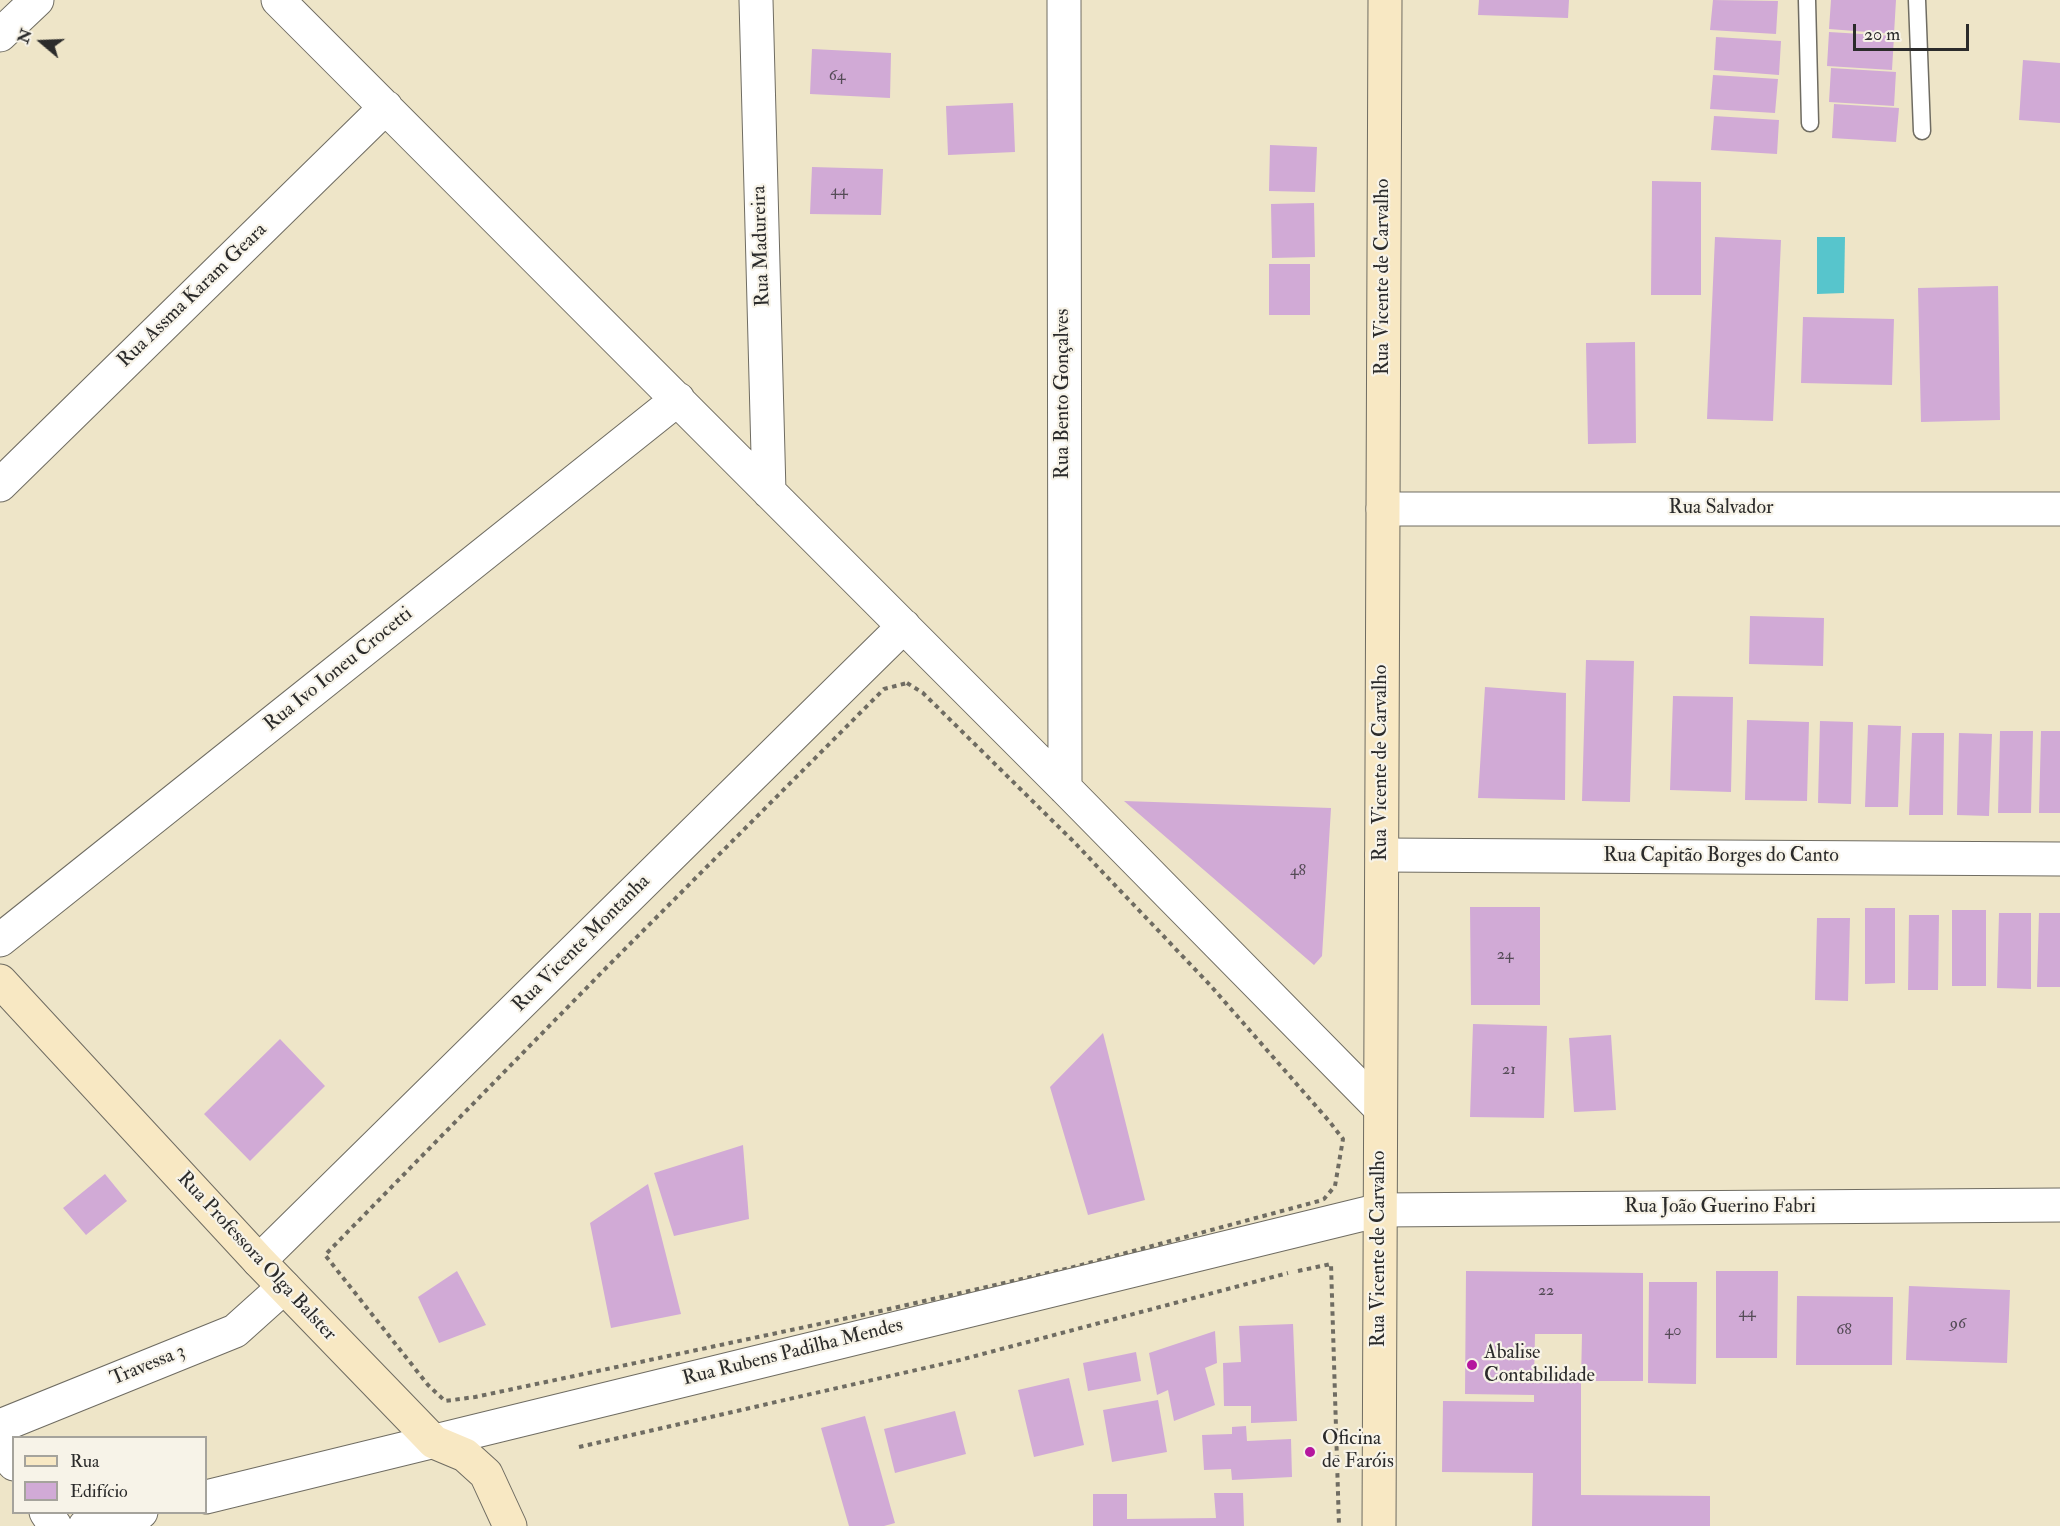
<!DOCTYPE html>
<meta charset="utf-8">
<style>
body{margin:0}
#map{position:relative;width:2060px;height:1526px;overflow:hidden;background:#eee5c8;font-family:"IM FELL Double Pica",serif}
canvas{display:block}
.legend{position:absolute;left:12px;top:1436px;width:195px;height:78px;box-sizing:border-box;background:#f7f3e8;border:2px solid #a5a39c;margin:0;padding:8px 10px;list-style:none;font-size:18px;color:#2b2b2b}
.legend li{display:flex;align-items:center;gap:12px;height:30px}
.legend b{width:30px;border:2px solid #a5a39c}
.north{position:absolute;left:12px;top:12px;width:60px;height:60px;-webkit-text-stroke:4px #f7f3e8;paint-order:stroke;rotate:289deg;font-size:16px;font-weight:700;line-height:24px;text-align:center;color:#2b2b2b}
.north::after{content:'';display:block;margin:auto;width:21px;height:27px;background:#2b2b2b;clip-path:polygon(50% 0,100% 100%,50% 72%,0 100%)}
.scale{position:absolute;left:1853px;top:24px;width:116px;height:27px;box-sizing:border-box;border:3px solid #2b2b2b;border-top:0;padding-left:8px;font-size:18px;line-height:21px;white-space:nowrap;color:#2b2b2b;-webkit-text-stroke:4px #f7f3e8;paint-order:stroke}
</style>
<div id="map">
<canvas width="2060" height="1526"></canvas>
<ul class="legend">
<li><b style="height:8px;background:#f8e8c3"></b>Rua</li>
<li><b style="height:16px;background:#d1aad6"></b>Edifício</li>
</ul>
<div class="north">N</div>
<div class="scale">20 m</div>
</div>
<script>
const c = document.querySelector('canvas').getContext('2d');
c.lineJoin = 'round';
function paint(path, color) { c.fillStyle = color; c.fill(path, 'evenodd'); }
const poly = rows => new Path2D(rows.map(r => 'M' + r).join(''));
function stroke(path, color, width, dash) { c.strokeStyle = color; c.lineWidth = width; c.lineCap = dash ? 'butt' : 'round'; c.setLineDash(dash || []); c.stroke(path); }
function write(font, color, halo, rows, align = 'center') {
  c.font = font + ' "IM FELL Double Pica",serif'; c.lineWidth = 4.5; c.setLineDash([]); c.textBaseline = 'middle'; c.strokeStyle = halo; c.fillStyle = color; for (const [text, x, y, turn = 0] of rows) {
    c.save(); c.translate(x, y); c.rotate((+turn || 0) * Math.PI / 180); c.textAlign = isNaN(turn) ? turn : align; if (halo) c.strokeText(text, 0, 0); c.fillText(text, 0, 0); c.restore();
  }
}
paint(poly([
 [1817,237,1845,237,1844,293,1817,294]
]), '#57c5cc');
paint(poly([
 [1479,0,1569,0,1568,18,1478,15],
 [1713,0,1778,1,1776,34,1710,30],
 [1831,0,1896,0,1894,34,1829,29],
 [1829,32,1894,36,1892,70,1827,66],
 [1716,37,1781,41,1779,75,1714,70],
 [812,49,891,53,890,98,810,94],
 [2023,60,2060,63,2060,123,2019,120],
 [1831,68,1896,72,1894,106,1829,102],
 [1713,75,1778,79,1775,113,1710,109],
 [1013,103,1015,152,948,155,946,106],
 [1834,104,1899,108,1896,142,1832,138],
 [1714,116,1779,120,1777,154,1711,150],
 [1270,145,1317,147,1315,192,1269,191],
 [812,167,883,169,881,215,810,214],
 [1652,181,1701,182,1701,295,1651,295],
 [1314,203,1315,257,1272,258,1271,204],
 [1715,237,1781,240,1773,421,1707,419],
 [1269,264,1310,264,1310,315,1269,315],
 [1998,286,2000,420,1921,422,1918,288],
 [1803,317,1894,319,1892,385,1801,383],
 [1635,342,1636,443,1588,444,1586,343],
 [1750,616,1824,618,1823,666,1749,664],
 [1586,660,1634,661,1630,802,1582,801],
 [1485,687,1566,693,1565,800,1478,798],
 [1673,696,1733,697,1731,792,1670,790],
 [1747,720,1809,722,1807,801,1745,800],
 [1820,721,1853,722,1851,804,1818,803],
 [1868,725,1901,726,1898,807,1865,807],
 [2000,731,2033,731,2031,813,1998,813],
 [2041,731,2060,731,2060,813,2039,813],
 [1912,733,1944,733,1943,815,1909,815],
 [1959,733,1992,734,1989,816,1957,815],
 [1124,801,1331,808,1322,956,1314,965],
 [1470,907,1540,907,1540,1005,1471,1005],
 [1865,908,1895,908,1895,983,1865,984],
 [1952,910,1986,910,1986,986,1952,986],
 [1999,913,2031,913,2031,989,1997,988],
 [2039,913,2060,913,2060,987,2037,987],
 [1909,915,1939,915,1938,990,1908,990],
 [1817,918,1850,918,1848,1001,1815,1000],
 [1473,1024,1547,1026,1544,1118,1470,1117],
 [1103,1033,1145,1200,1088,1215,1050,1087],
 [1611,1035,1616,1110,1574,1112,1569,1038],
 [280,1039,325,1086,250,1161,204,1114],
 [743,1145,749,1219,674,1236,654,1173],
 [105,1174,127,1201,86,1235,63,1208],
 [648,1184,681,1314,611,1328,590,1223],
 [457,1271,486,1325,439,1343,418,1297],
 [1466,1271,1643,1273,1643,1381,1581,1381,1582,1334,1535,1334,1534,1381,1581,1381,1581,1495,1710,1496,1710,1526,1532,1526,1533,1473,1442,1472,1443,1401,1534,1402,1534,1395,1465,1394],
 [1716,1271,1778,1271,1777,1358,1716,1358],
 [1649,1282,1697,1282,1696,1384,1648,1383],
 [1909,1286,2010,1290,2007,1363,1906,1360],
 [1797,1296,1893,1297,1892,1365,1796,1365],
 [1293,1324,1297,1421,1251,1423,1251,1406,1224,1406,1223,1363,1241,1362,1239,1326],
 [1215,1331,1217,1363,1205,1368,1215,1405,1174,1421,1168,1390,1157,1395,1149,1353],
 [1136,1352,1141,1381,1088,1391,1083,1363],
 [1069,1378,1084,1445,1034,1457,1018,1390],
 [1158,1400,1167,1452,1112,1462,1103,1410],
 [955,1411,966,1454,895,1473,884,1429],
 [865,1416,895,1523,884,1526,849,1526,821,1428],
 [1246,1426,1247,1441,1291,1439,1292,1477,1232,1480,1231,1469,1204,1470,1202,1435,1232,1434,1232,1427],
 [1214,1493,1243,1493,1244,1526,1093,1526,1093,1494,1127,1494,1127,1519,1216,1518]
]), '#d1aad6');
const lane = poly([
 [1807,0,1810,123],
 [1917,0,1922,131]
]);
const street = poly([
 [278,0,1065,788,1380,1108],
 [756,0,769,492],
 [1064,0,1065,788],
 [0,35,37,0],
 [0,485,386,107],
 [1383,509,2060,509],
 [1382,855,2060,859],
 [0,940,678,399],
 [259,1261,904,626],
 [0,1426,235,1331,284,1287],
 [0,1447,14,1464],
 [206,1497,1380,1210,2060,1205],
 [46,1512,55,1526],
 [85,1526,141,1512]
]);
const secondary = poly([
 [0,981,259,1261,434,1442,465,1455,486,1474,510,1526],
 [1379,1526,1385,0]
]);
stroke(lane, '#6f6c62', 19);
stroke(street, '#6f6c62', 35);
stroke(secondary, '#6f6c62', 35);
stroke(poly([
 [907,683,923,693,1073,841,1210,985,1329,1121,1343,1139,1335,1186,1324,1199,1319,1201,1070,1268,876,1312,475,1397,445,1401,428,1385,325,1255,607,967,884,689,907,683],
 [1298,1271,1331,1264,1339,1526],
 [579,1447,960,1360,1288,1273]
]), '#6f6c62', 4, [4.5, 4.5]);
stroke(lane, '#fff', 16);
stroke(street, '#fff', 33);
stroke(secondary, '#f8e8c3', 33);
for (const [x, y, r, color] of [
 [1472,1365,6,"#b5179e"],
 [1310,1452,6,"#b5179e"]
]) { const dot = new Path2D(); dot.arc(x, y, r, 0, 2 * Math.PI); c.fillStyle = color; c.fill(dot); stroke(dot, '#f7f3e8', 2); }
write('16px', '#544b56', null, [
 ["64",837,77],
 ["44",839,192],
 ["48",1298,872],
 ["24",1505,956],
 ["21",1509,1071],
 ["22",1546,1292],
 ["44",1747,1314],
 ["96",1958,1325],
 ["68",1844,1331],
 ["40",1673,1332]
]);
write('20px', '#2b2b2b', '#f7f3e8', [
 ["Rua Madureira",762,246,-92],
 ["Rua Vicente de Carvalho",1384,277,-90],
 ["Rua Assma Karam Geara",193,296,-44],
 ["Rua Bento Gonçalves",1064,394,-90],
 ["Rua Salvador",1721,509],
 ["Rua Ivo Ioneu Crocetti",339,670,-39],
 ["Rua Vicente de Carvalho",1382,763,-90],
 ["Rua Capitão Borges do Canto",1721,857],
 ["Rua Vicente Montanha",582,944,-45],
 ["Rua João Guerino Fabri",1720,1208],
 ["Rua Vicente de Carvalho",1380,1249,-90],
 ["Rua Professora Olga Balster",256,1257,47],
 ["Rua Rubens Padilha Mendes",793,1353,-14],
 ["Travessa 3",148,1366,-22]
]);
write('20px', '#2b2b2b', '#f7f3e8', [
 ["Abalise",1484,1354],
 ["Contabilidade",1484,1377],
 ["Oficina",1322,1440],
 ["de Faróis",1322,1463]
], 'left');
</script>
